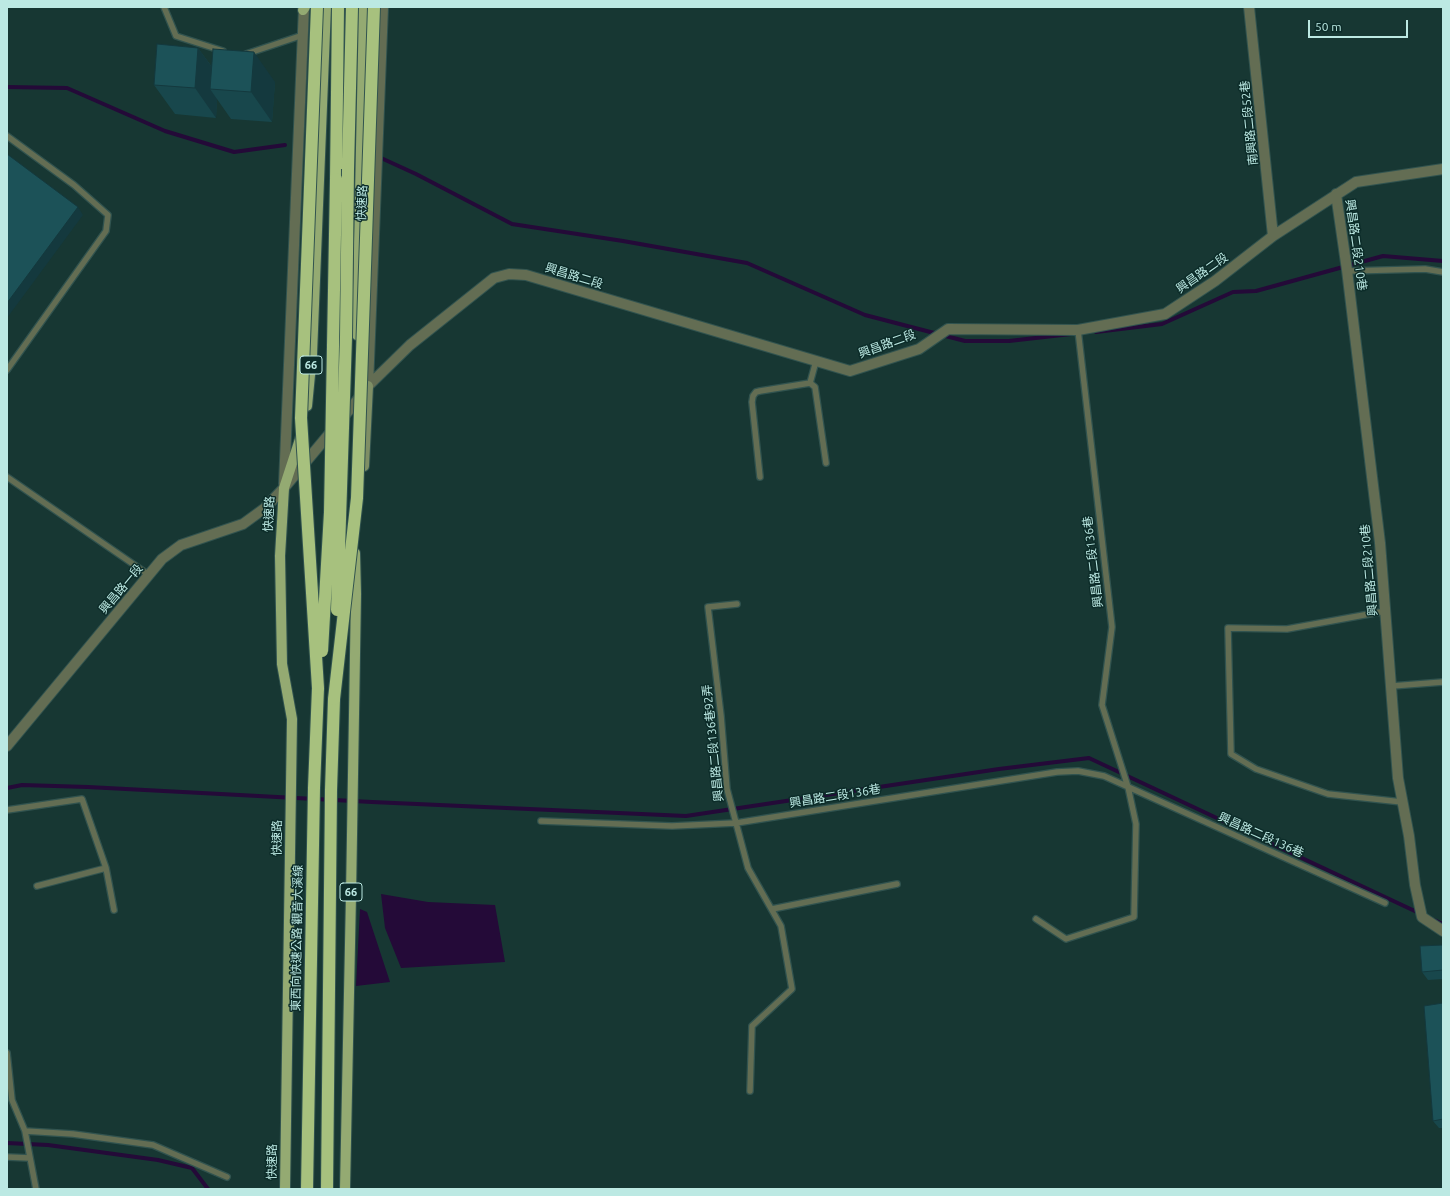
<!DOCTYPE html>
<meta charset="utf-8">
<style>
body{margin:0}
#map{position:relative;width:1450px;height:1196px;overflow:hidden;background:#173733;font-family:Ubuntu,sans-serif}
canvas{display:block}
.frame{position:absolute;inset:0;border:8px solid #bce9e3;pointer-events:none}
.scale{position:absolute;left:1308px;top:20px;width:100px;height:18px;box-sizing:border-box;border:2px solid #bce9e3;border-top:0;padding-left:5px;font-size:12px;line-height:14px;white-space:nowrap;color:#bce9e3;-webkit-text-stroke:3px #0c2c29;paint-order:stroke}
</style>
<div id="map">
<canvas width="1450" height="1196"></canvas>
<div class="frame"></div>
<div class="scale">50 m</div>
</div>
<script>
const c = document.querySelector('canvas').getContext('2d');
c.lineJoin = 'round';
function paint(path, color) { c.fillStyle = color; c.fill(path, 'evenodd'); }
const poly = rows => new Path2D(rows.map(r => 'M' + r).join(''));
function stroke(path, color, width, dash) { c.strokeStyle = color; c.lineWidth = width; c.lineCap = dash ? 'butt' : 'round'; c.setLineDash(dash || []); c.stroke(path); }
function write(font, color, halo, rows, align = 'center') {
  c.font = font + ' Ubuntu,"Noto Sans TC",sans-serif'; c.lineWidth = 3; c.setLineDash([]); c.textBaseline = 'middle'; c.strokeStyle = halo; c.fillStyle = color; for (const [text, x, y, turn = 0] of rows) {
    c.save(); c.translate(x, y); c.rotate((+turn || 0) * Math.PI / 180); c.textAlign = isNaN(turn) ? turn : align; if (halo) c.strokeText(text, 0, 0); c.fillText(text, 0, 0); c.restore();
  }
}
paint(poly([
 [381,894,428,902,495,905,505,962,401,968,385,928],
 [360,909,367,912,390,982,356,986]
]), '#240a38');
stroke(poly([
 [7,87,67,88,165,131,234,152,285,145],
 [381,158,416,174,512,224,623,241,747,263,865,315,965,341,1009,341,1071,334],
 [1096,332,1162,324,1233,292,1256,291,1383,256,1443,261],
 [7,788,22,785,88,787,372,802,686,816,999,769,1089,758,1419,913],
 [1434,920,1443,924],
 [7,1143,48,1145,158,1160,192,1168,208,1189]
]), '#240a38', 4);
const lane = poly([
 [164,7,176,36,223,51],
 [246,54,303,35],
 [7,136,74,185,108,215,106,231,7,370],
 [1347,271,1425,269,1443,272],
 [810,383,815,387,826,463],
 [7,477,149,575],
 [760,477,752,402,753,396,756,392,760,391,810,383,816,361],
 [737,604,708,607,721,716,727,789,748,868,781,926,792,989,752,1026,750,1091],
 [1386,611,1287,629,1228,628,1231,754,1256,769,1328,794,1402,802],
 [1392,686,1443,682],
 [7,810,82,799,106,868,114,910],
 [541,821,672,826,736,823,1057,772,1078,771,1104,776,1385,903],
 [37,886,106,868],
 [772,909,897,884],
 [1036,919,1066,939,1134,917,1136,824,1128,787,1102,705,1112,627,1078,330],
 [7,1053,12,1100,25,1131,36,1189],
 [25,1131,73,1134,153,1145,227,1177],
 [7,1157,30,1158]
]);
const street = poly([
 [1249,7,1273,236],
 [1336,194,1347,270,1380,543,1398,778,1409,836,1415,885,1422,917,1443,931],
 [368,386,383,7],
 [284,484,304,7],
 [7,746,162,559,181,545,243,524,265,508,284,488,355,403,368,386,410,345,494,278,509,274,526,275,850,371,919,349,948,329,1078,330,1165,314,1215,281,1273,236,1356,182,1443,169]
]);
const secondary = poly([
 [364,466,368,386]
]);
const primary = poly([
 [303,10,305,7],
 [357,335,364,7],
 [307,406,312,354,326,7],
 [285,1189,292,719,282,664,280,556,284,488,301,436],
 [345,1189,351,895,356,594,355,553]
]);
const highway = poly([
 [348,169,352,7],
 [336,179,338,7],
 [307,1189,314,788,318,688],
 [327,1189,331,790,334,699]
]);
stroke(lane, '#31534f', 8);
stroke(street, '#31534f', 12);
stroke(secondary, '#31534f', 12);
stroke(primary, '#31534f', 12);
stroke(highway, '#31534f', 14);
stroke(lane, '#636d53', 5.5);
stroke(street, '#636d53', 10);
stroke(secondary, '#7f8f65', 10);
stroke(primary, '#94aa72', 10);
stroke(highway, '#a7c17e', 12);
const highwayBridge = poly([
 [317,7,301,418,318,688],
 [337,610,346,337,348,169],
 [322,651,330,512,336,179],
 [334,699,357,498,374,7]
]);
stroke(highwayBridge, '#31534f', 14, []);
stroke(highwayBridge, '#a7c17e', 12);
paint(poly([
 [198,48,212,67,275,82,272,122,231,119,217,99,216,118,175,114,154,85],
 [1443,945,1443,979,1428,980,1422,972],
 [1443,1003,1443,1128,1439,1128,1433,1121]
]), '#18474c');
paint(poly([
 [198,48,219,77,210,89,217,99,216,118,195,88],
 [254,52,275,82,272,122,251,92],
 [78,207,83,215,7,318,7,303]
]), '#14393e');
const building = poly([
 [157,44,198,48,195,88,154,85,157,44],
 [213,49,254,52,251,92,210,89,213,49],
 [7,154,78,207,7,303,7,154],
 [1443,945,1443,970,1422,972,1420,946,1443,945],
 [1443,1003,1443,1119,1433,1121,1424,1006,1443,1003]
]);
paint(building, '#1c5258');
stroke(building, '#14393e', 1);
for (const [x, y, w] of [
 [311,365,22],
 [351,892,22]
]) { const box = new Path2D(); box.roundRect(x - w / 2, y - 9, w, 18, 3); c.fillStyle = '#0c2c29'; c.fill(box); stroke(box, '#bce9e3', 1); }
write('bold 11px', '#bce9e3', null, [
 ["66",311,365],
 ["66",351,892]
]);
write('12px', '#bce9e3', '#0c2c29', [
 ["南興路二段52巷",1249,123,-96],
 ["快速路",362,203,-88],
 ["興昌路二段210巷",1356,245,82],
 ["興昌路二段",1202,273,-35],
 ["興昌路二段",574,276,17],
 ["興昌路二段",887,344,-20],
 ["快速路",269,514,-87],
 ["興昌路二段136巷",1093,562,-97],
 ["興昌路二段210巷",1369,570,-95],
 ["興昌路一段",121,589,-50],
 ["興昌路二段136巷92弄",713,743,-96],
 ["興昌路二段136巷",835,796,-9],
 ["興昌路二段136巷",1261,835,24],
 ["快速路",277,838,-89],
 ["東西向快速公路 觀音大溪線",297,938,-89],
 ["快速路",272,1162,-89]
]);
</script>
